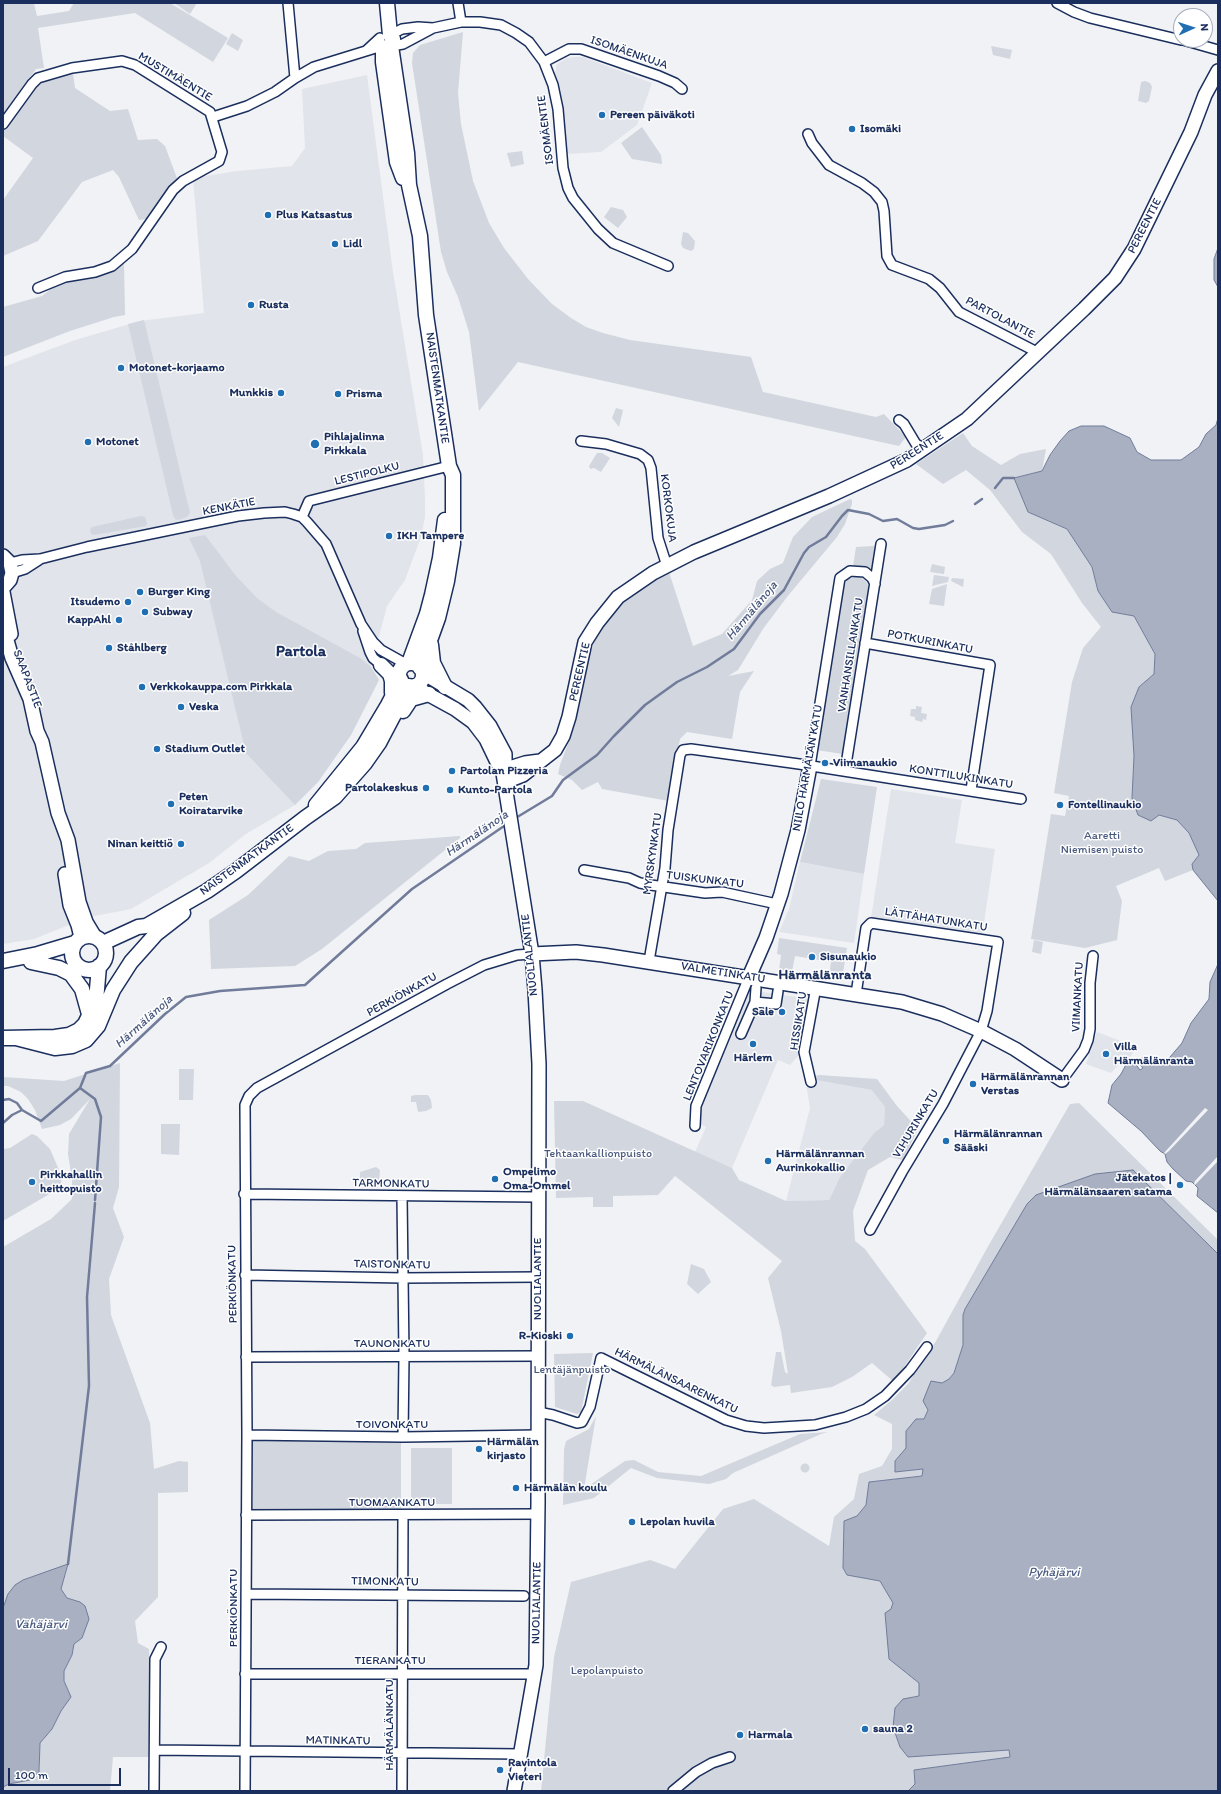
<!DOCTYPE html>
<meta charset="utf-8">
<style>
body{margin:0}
#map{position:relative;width:1221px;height:1794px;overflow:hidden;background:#f1f2f5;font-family:Itim,sans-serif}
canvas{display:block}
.frame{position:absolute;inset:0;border:4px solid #1b2f5e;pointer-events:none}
.north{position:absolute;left:1173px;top:8px;width:40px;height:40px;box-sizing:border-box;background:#fff;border:1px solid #a4acbf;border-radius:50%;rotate:87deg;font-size:11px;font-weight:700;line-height:16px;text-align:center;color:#1b2f5e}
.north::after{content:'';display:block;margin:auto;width:14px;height:18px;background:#1f6fb2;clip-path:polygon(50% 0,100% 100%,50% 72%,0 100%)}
.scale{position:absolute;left:8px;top:1768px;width:113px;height:18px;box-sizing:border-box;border:2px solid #1b2f5e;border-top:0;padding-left:5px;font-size:12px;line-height:14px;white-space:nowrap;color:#1b2f5e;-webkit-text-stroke:3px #fff;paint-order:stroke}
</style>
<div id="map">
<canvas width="1221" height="1794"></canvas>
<div class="frame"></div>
<div class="north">N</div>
<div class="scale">100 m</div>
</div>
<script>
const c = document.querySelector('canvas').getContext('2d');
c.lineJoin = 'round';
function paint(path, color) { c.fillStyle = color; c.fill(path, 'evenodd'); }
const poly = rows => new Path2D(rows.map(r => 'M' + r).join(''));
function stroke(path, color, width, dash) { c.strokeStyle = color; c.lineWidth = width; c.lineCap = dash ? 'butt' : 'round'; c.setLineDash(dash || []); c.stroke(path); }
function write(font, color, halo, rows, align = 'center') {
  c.font = font + ' Itim,sans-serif'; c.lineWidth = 3; c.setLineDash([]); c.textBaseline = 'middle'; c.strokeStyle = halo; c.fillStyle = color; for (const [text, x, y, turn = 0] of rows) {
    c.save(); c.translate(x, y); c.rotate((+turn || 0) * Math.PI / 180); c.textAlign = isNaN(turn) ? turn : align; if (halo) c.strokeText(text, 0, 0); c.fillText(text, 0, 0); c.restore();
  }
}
paint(poly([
 [575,57,583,57,652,83,637,125,601,152,567,154,563,105,555,73,557,64,567,58],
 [367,75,393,272,423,455,425,498,425,517,421,537,405,580,387,606,371,667,379,680,351,735,318,782,295,805,246,834,209,863,131,909,89,917,34,939,3,944,3,367,75,340,140,321,204,313,193,178,237,171,292,166,305,148,302,89],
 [891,789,962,800,955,843,995,849,982,936,871,918],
 [800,862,864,874,854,943,779,932,789,909],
 [749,990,810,999,800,1054,790,1065,778,1060,732,1168,695,1152,706,1127,696,1122],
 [1097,1032,1134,1046,1132,1055,1121,1062,1111,1073,1086,1064],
 [805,1078,873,1090,885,1107,884,1125,874,1133,840,1177,829,1200,786,1201,810,1108]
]), '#e1e4ea');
paint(poly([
 [3,3,34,3,37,16,69,11,74,3,170,3,228,38,213,62,135,13,38,28,44,68,36,69,3,114],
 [174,3,197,3,190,14],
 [463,32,458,93,461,124,473,181,489,223,504,248,528,279,552,304,571,318,586,327,603,333,630,340,751,357,763,392,876,417,884,414,906,437,899,446,518,362,479,411,469,332,458,297,447,272,441,252,412,63,413,53,420,45],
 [232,33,243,40,238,51,226,44],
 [991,46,1012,50,1010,59,993,55],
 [73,73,75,88,110,111,128,109,138,140,157,139,165,146,178,181,165,192,146,219,139,220,119,177,113,170,82,182,38,241,3,256,3,200,33,158,3,136,3,131,36,84,44,78],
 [1145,81,1150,83,1152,87,1149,101,1146,103,1138,101,1141,82],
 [642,127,661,155,662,164,632,159,621,143],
 [522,151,524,164,511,167,507,153],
 [611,207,623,210,627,217,618,228,604,217],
 [683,232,688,233,695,241,694,249,691,251,683,248,681,244],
 [124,263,125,315,114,317,70,331,3,357,3,307,42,296,56,285,108,274],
 [144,320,190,513,187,517,178,520,175,519,173,515,128,324],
 [616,408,623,410,619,427,612,418],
 [963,433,972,446,1001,465,1020,454,1046,449,1042,471,1014,478,1028,512,1067,529,1092,567,1098,591,1112,612,1134,616,1155,654,1154,674,1139,687,1132,798,1159,815,1177,820,1189,833,1199,855,1192,864,1193,870,1165,881,1159,868,1116,886,1122,901,1117,940,1085,948,1031,939,1051,814,1065,816,1069,796,1054,793,1072,682,1083,648,1101,627,1082,603,1051,554,1022,532,990,490,966,470,943,484,916,464],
 [597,453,602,453,610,458,601,472,594,468,590,469,589,466],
 [850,499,852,500,852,504,845,524,837,537,787,597,763,629,738,670,728,676,754,671,740,692,732,739,687,732,680,739,669,801,602,789,598,782,582,790,572,780,558,774,560,765,575,725,590,653,600,628,614,608,644,587,669,572,693,646,722,634,752,600,757,581,770,569,783,563,793,537,812,517],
 [141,516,145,517,147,523,146,526,94,535,91,534,90,530,92,527],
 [205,535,236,576,257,598,276,612,360,658,371,667,379,680,351,735,318,782,295,805,246,753,200,561,189,538],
 [873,546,877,547,874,570,853,567,856,547],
 [932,564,945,567,944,574,930,572],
 [934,575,949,577,948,582,932,586],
 [855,577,862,578,867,583,870,590,843,754,816,750,844,585,848,579],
 [952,578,964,579,963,587,951,581],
 [947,584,944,606,929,604,932,589],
 [916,706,922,707,921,713,927,714,926,720,923,719,922,722,915,720,915,717,910,716,911,709,916,709],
 [821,779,877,787,864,874,800,862],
 [460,836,460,838,322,949,295,966,211,969,209,920,248,895,289,856,309,861,328,851,356,849,365,843],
 [779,938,847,948,842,979,829,977,831,962,795,956,792,972,779,970,781,955,777,954],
 [1034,940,1043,942,1041,954,1032,952],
 [120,1063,119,1187,113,1208,124,1237,109,1279,111,1315,150,1423,154,1469,179,1461,188,1462,188,1492,158,1493,158,1597,135,1621,138,1643,149,1649,150,1757,113,1757,110,1791,3,1791,3,1787,9,1784,30,1780,40,1769,40,1743,52,1729,61,1711,71,1697,64,1681,64,1671,72,1655,74,1644,82,1638,75,1600,67,1598,61,1589,68,1565,23,1580,3,1608,3,1247,51,1219,72,1199,72,1179,68,1154,69,1134,90,1099,71,1119,60,1125,42,1129,35,1110,28,1099,21,1092,8,1086,3,1086,3,1077,64,1081],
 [179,1069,194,1069,193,1100,179,1100],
 [819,1075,877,1079,897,1106,918,1129,903,1160,890,1157,868,1170,853,1211,855,1241,865,1249,927,1333,894,1382,872,1363,852,1377,832,1387,791,1393,790,1385,774,1387,771,1385,776,1352,781,1352,785,1372,788,1374,781,1331,768,1278,782,1261,675,1176,658,1195,613,1196,613,1207,593,1207,593,1197,556,1198,554,1101,583,1101,732,1168,739,1180,786,1201,829,1200,840,1177,874,1133,884,1125,885,1107,872,1090,805,1078],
 [415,1095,428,1095,431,1100,432,1108,426,1111,418,1112,416,1102,411,1102,411,1096],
 [1079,1103,1218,1240,1218,1254,1133,1170,1095,1174,1027,1204,965,1309,963,1315,963,1345,954,1373,949,1379,942,1383,923,1401,928,1410,924,1419,906,1431,907,1448,895,1461,895,1472,923,1469,922,1476,869,1482,866,1505,857,1516,844,1521,843,1568,847,1575,880,1581,893,1603,891,1609,889,1659,919,1683,919,1696,903,1699,893,1727,900,1747,908,1757,1009,1749,1010,1757,914,1770,915,1784,908,1791,541,1791,554,1657,571,1582,650,1560,675,1569,723,1509,754,1499,829,1546,834,1517,854,1499,859,1474,882,1466,892,1449,892,1424,874,1415,892,1400,908,1384,936,1341,986,1250,1070,1104],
 [161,1124,180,1124,179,1155,161,1154],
 [32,1134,37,1136,50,1149,62,1177,60,1188,3,1221,3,1149,10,1148],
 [376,1167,380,1170,379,1183,360,1182,360,1172],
 [691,1264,704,1269,711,1282,698,1294,687,1284],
 [593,1353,581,1412,577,1414,555,1407,554,1354],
 [596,1416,584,1489,625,1461,634,1460,658,1472,701,1476,800,1434,828,1432,821,1434,733,1473,726,1479,709,1484,657,1478,631,1468,594,1498,563,1505,564,1449,566,1441,589,1429],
 [251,1441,401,1441,401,1512,251,1512],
 [411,1448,452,1448,452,1504,411,1504],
 '800.5 1468a4.5 4.5 0 1 1 9 0a4.5 4.5 0 1 1-9 0Z'
]), '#d2d6df');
const water = poly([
 [1218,248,1218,287,1214,280,1214,259,1218,248],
 [1218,418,1218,901,1193,870,1192,864,1199,855,1189,833,1177,820,1159,815,1151,821,1138,815,1132,798,1134,756,1131,707,1139,687,1154,674,1155,654,1134,616,1112,612,1098,591,1092,567,1067,529,1028,512,1014,478,1042,471,1050,455,1060,441,1069,431,1081,426,1104,426,1130,438,1137,452,1151,460,1181,460,1199,447,1206,434,1216,425,1218,418],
 [1218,964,1218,1213,1197,1196,1198,1188,1192,1182,1186,1181,1173,1169,1167,1162,1165,1154,1160,1151,1141,1131,1108,1103,1112,1085,1121,1074,1129,1059,1135,1063,1140,1070,1143,1068,1137,1061,1142,1058,1150,1061,1155,1059,1164,1064,1182,1043,1191,1023,1209,999,1210,982,1218,964],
 [1133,1170,1218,1254,1218,1791,908,1791,915,1784,914,1770,1010,1757,1009,1750,908,1757,900,1747,893,1727,895,1708,903,1699,919,1696,919,1683,889,1659,885,1613,891,1609,893,1603,880,1581,847,1575,843,1568,844,1521,857,1516,866,1505,869,1482,922,1476,923,1469,895,1472,895,1461,906,1448,906,1431,916,1419,924,1419,928,1410,923,1401,931,1381,942,1383,949,1379,954,1373,963,1345,963,1315,965,1309,1027,1204,1036,1195,1095,1174,1133,1170],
 [68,1564,61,1589,67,1598,80,1602,85,1606,89,1619,82,1638,74,1644,72,1655,64,1671,64,1681,71,1697,61,1711,52,1729,40,1743,39,1772,30,1780,9,1784,3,1787,3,1608,8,1594,15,1585,23,1580,68,1564]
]);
paint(water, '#a8b0c2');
stroke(water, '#707c9a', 1);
paint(poly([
 [1205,1108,1208,1110,1169,1151,1165,1154,1164,1153],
 [1218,1156,1218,1161,1195,1185,1194,1184,1195,1181]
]), '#f1f2f5');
stroke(poly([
 [995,488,1003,478,1014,478],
 [975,504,982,499],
 [514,819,552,796,563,780,597,755,614,736,645,705,677,682,707,667,734,649,760,614,784,590,804,553,809,547,826,537,842,516,848,510,869,514,883,521,897,519,913,528,919,529,945,525,953,521],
 [80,1088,95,1099,101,1117,95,1200],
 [3,1100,9,1099,17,1103,22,1110],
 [3,1123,12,1115,22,1110,41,1121,80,1088,86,1073,110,1066,165,1014,186,997,220,991,305,985,412,889,507,824],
 [68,1564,89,1386,87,1297,95,1203]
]), '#707c9a', 2.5);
const street = poly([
 [288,3,295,78],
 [458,3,461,22],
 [1057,3,1074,12,1090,18,1181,40],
 [390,35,402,29,418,27,433,28,461,22,480,22,501,25,516,33,529,42,544,62,553,85,558,109,563,168,568,188,573,198,598,229,613,243,668,266],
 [1183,40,1218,50],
 [391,46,403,44,433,28],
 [367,50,380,38],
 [544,62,569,49,581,49,659,76,675,83,682,89],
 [213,117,247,106,275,92,295,78,314,67,382,46],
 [3,124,32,84,38,78,72,68,122,61,135,65,210,112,222,152,219,161,183,181,173,190,132,249,112,266,95,272,65,277,38,288],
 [808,134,812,143,829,165,862,183,874,192,882,202,884,211,887,256,892,265,929,279,940,288,959,312,1033,350,1036,355],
 [899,420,904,424,916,444,923,448],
 [581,441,606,444,640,454,648,460,651,468,658,538,667,566],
 [302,517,309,501,449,466],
 [10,563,22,560,40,559,87,547,238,516,264,513,285,512,293,514,302,517,307,522,326,544,361,624,373,642,381,650,406,664],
 [12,573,25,569,39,560],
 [363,631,370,652,373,658,384,667],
 [865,643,990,665,971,790],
 [810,766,840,578,850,571,865,572,872,578,875,584],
 [845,771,881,544],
 [584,870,629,878,640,883,651,885,705,893,722,892,777,904],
 [649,961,665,868,668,830,680,755,683,750,691,749,799,764,1021,799],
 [856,994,866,928,871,923,998,942,987,1011,981,1031,943,1104,902,1172,870,1230],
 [755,1002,776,1004,778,991],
 [741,1034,755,1002,756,988],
 [1062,1080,1084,1050,1088,1040,1090,1029,1090,983,1093,956],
 [811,1082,804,1052,816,987],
 [695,1126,696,1106,749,977],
 [244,1194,538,1197],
 [402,1196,404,1356,403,1437],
 [245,1275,403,1278,538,1277],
 [246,1357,539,1356],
 [538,1412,553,1415,577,1423,582,1422,590,1407,601,1358,726,1420,746,1426,764,1428,815,1425,846,1417,866,1409,885,1396,910,1370,927,1347],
 [247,1435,403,1437,538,1435],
 [246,1515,538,1514],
 [246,1594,524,1596],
 [245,1674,535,1674],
 [155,1750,520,1754],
 [154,1791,155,1659,161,1647],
 [245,1791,247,1435,245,1105,249,1096,257,1088,447,984,484,965,517,955,532,954],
 [402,1791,403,1515],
 [673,1791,696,1772,712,1763,730,1757]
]);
const secondary = poly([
 [3,556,10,563,12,573,10,580,3,588],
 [3,592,11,634],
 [3,626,12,658,30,699,37,731,42,742,58,813,68,840,79,902,86,922,95,937],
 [423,673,468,700,475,707,490,726,505,754,505,760,502,767,532,954,535,990,539,1064,538,1504,536,1665,514,1791],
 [413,686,455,709,473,722,486,739,498,764,502,767],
 [503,770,525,763,540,761],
 [505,782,523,775,555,750,563,736,569,717,585,642,597,623,618,597,653,573,694,552,829,496,907,460,967,419,1084,309,1115,278,1134,249,1191,132,1205,95,1218,71],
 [65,874,70,905,78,925,81,937],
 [532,954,576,952,603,955,902,1002,942,1014,981,1031,1015,1049,1062,1080],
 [749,977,766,938,781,894,798,830,810,766]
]);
const primary = poly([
 [387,3,390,35,393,39,391,46,407,153,409,185,420,236,426,315,449,466,453,475,453,544,447,581,438,618,420,668],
 [383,47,383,62,397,162,403,178],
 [431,645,433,663,445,687],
 [409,663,427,614,432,595,440,558,445,520],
 '399 675a12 12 0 1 1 24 0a12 12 0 1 1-24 0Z',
 [381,665,390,674,392,681,392,693],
 [403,711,411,699,429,694],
 [316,805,363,747,388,705,401,680],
 '72 953a17 17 0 1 1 34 0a17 17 0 1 1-34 0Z',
 [103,943,138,927,146,926,207,891,236,871,305,818,335,797,365,763,379,743,409,686],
 [3,961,38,954,75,943],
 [31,962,59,968,71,974,82,989,89,1014],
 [3,1038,55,1037,69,1035,79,1030,85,1024,96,1001,99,966],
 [16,1038,55,1048,72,1046,86,1040,98,1026,113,990,131,962,156,934,183,913]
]);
stroke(street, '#1b2f5e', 12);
stroke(secondary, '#1b2f5e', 16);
stroke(primary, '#1b2f5e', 17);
stroke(street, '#fff', 9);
stroke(secondary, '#fff', 13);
stroke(primary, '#fff', 14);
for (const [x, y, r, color] of [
 [602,115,4,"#1f6fb2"],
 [852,129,4,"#1f6fb2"],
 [268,215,4,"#1f6fb2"],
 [335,244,4,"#1f6fb2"],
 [251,305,4,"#1f6fb2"],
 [121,368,4,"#1f6fb2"],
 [281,393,4,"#1f6fb2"],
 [338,394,4,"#1f6fb2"],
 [88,442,4,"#1f6fb2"],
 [315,444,5,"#1f6fb2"],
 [389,536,4,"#1f6fb2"],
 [140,592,4,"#1f6fb2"],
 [128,602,4,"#1f6fb2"],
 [145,612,4,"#1f6fb2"],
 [119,620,4,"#1f6fb2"],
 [109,648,4,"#1f6fb2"],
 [142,687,4,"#1f6fb2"],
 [181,707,4,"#1f6fb2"],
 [157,749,4,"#1f6fb2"],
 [825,763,4,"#1f6fb2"],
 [452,771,4,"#1f6fb2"],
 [426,788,4,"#1f6fb2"],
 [450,790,4,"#1f6fb2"],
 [171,804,4,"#1f6fb2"],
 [1060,805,4,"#1f6fb2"],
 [181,844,4,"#1f6fb2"],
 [812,957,4,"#1f6fb2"],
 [782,1012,4,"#1f6fb2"],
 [753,1044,4,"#1f6fb2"],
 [1106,1054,4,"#1f6fb2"],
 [973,1084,4,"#1f6fb2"],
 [946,1141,4,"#1f6fb2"],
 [768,1161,4,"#1f6fb2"],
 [495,1179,4,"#1f6fb2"],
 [32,1182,4,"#1f6fb2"],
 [1180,1185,4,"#1f6fb2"],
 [570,1336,4,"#1f6fb2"],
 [479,1449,4,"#1f6fb2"],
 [516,1488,4,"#1f6fb2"],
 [632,1522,4,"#1f6fb2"],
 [865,1729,4,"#1f6fb2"],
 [740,1735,4,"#1f6fb2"],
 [500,1770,4,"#1f6fb2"]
]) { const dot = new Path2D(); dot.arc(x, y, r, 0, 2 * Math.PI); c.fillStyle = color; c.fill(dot); stroke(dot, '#fff', 1.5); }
write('12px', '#1b2f5e', '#fff', [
 ["ISOMÄENKUJA",629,53,19],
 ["MUSTIMÄENTIE",175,77,31],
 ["ISOMÄENTIE",546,130,-97],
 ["PEREENTIE",1145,226,-63],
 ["PARTOLANTIE",1000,318,28],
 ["NAISTENMATKANTIE",437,388,82],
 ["PEREENTIE",917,451,-32],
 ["LESTIPOLKU",367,474,-14],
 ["KENKÄTIE",229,507,-11],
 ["KORKOKUJA",668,508,83],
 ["POTKURINKATU",930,642,11],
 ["VANHANSILLANKATU",851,655,-81],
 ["PEREENTIE",580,672,-77],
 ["SAAPASTIE",27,679,69],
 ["NIILO HÄRMÄLÄN KATU",808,768,-80],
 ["KONTTILUKINKATU",961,777,9],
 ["MYRSKYNKATU",653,854,-82],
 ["NAISTENMATKANTIE",247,860,-36],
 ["TUISKUNKATU",705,880,7],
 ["LÄTTÄHATUNKATU",936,920,9],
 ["NUOLIALANTIE",530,955,-96],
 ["VALMETINKATU",723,973,9],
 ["PERKIÖNKATU",402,995,-29],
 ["VIIMANKATU",1078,997,-87],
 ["HISSIKATU",799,1021,-81],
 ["LENTOVARIKONKATU",709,1046,-68],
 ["VIHURINKATU",916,1124,-59],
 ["TARMONKATU",391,1184,1],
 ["TAISTONKATU",392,1265,1],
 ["NUOLIALANTIE",538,1279,-90],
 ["PERKIÖNKATU",233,1284,-91],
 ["TAUNONKATU",392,1344],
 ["HÄRMÄLÄNSAARENKATU",676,1381,26],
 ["TOIVONKATU",392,1425],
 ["TUOMAANKATU",392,1503],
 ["TIMONKATU",385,1582,1],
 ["NUOLIALANTIE",537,1603,-89],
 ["PERKIÖNKATU",234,1608,-90],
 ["TIERANKATU",390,1661],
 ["HÄRMÄLÄNKATU",390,1725,-90],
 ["MATINKATU",338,1741,1]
]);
write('bold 12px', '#1b2f5e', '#fff', [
 ["Pereen päiväkoti",610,115],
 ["Isomäki",860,129],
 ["Plus Katsastus",276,215],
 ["Lidl",343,244],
 ["Rusta",259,305],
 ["Motonet-korjaamo",129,368],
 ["Munkkis",273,393,"right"],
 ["Prisma",346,394],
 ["Pihlajalinna",324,437],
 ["Pirkkala",324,451],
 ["Motonet",96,442],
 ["IKH Tampere",397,536],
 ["Burger King",148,592],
 ["Itsudemo",120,602,"right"],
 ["Subway",153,612],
 ["KappAhl",111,620,"right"],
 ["Ståhlberg",117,648],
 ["Verkkokauppa.com Pirkkala",150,687],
 ["Veska",189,707],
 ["Stadium Outlet",165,749],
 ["Viimanaukio",833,763],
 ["Partolan Pizzeria",460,771],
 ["Partolakeskus",418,788,"right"],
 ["Kunto-Partola",458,790],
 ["Peten",179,797],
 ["Koiratarvike",179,811],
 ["Fontellinaukio",1068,805],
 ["Ninan keittiö",173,844,"right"],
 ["Sisunaukio",820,957],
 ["Sale",774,1012,"right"],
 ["Villa",1114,1047],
 ["Härmälänranta",1114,1061],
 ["Härlem",753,1058,"center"],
 ["Härmälänrannan",981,1077],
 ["Verstas",981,1091],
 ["Härmälänrannan",954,1134],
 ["Sääski",954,1148],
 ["Härmälänrannan",776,1154],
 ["Aurinkokallio",776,1168],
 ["Ompelimo",503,1172],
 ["Oma-Ommel",503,1186],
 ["Pirkkahallin",40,1175],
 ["heittopuisto",40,1189],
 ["Jätekatos |",1172,1178,"right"],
 ["Härmälänsaaren satama",1172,1192,"right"],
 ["R-Kioski",562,1336,"right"],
 ["Härmälän",487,1442],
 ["kirjasto",487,1456],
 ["Härmälän koulu",524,1488],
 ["Lepolan huvila",640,1522],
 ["sauna 2",873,1729],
 ["Harmala",748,1735],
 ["Ravintola",508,1763],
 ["Vieteri",508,1777]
], 'left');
write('12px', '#49597e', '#fff', [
 ["Aaretti",1102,836],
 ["Niemisen puisto",1102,850],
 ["Tehtaankallionpuisto",598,1154],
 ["Lentäjänpuisto",572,1370],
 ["Lepolanpuisto",607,1671]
]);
write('italic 13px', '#4c5c81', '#fff', [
 ["Härmälänoja",752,611,-50],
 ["Härmälänoja",477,834,-34],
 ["Härmälänoja",144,1022,-42],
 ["Pyhäjärvi",1054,1573],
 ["Vähäjärvi",41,1625]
]);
write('bold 14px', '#1b2f5e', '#fff', [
 ["Härmälänranta",825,975]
]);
write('bold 16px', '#1b2f5e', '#fff', [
 ["Partola",301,652]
]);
</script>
